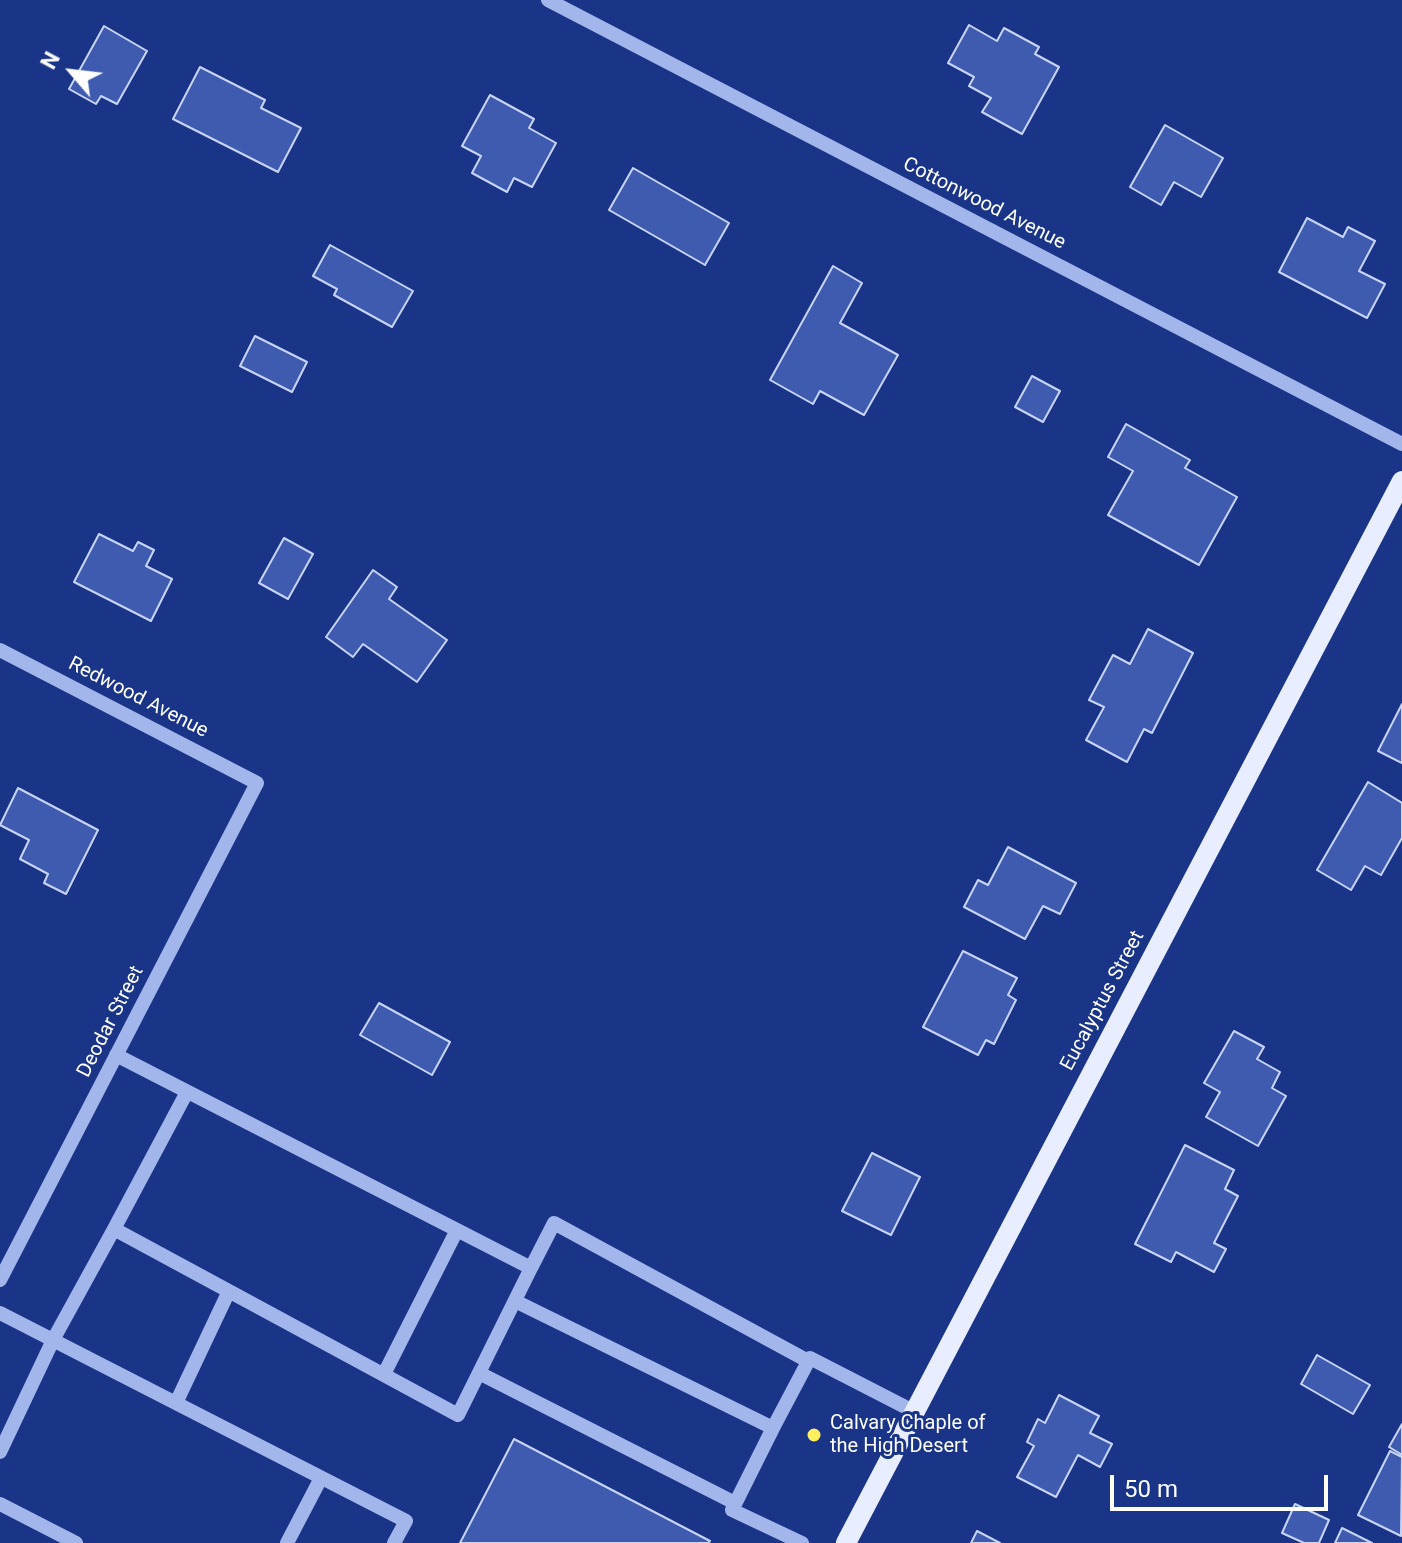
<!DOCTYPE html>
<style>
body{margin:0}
#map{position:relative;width:1402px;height:1543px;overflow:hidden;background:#1a3588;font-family:Roboto,sans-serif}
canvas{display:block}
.north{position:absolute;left:32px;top:32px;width:80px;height:80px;-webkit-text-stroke:6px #1a3588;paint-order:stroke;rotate:298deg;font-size:22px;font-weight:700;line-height:32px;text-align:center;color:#fff}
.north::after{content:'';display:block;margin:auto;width:28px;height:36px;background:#fff;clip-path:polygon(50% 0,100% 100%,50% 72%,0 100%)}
.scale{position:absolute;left:1110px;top:1475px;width:218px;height:36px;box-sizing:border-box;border:4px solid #fff;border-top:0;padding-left:10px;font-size:24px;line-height:28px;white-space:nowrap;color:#fff;-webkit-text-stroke:6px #1a3588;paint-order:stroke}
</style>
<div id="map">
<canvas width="1402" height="1543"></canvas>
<div class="north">N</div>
<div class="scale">50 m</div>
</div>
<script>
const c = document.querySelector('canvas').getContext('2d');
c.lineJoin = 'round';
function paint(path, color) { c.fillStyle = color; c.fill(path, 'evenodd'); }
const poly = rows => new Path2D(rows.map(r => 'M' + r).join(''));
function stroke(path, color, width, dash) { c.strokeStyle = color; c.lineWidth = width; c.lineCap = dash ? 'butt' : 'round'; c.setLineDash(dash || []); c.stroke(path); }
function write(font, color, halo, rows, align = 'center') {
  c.font = font + ' Roboto,sans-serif'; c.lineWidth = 6; c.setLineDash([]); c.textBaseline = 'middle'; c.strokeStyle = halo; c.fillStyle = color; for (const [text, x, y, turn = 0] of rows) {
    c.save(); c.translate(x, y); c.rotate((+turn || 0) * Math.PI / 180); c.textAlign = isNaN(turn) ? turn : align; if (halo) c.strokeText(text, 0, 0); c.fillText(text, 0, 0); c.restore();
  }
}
const building = poly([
 [969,25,997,41,1004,28,1039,47,1035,54,1059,67,1022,134,982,112,991,98,969,86,974,77,948,63,969,25],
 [104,26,147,51,117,104,101,96,96,104,69,89,104,26],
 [200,67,265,100,261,108,301,128,278,172,173,119,200,67],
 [490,95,534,119,529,128,556,143,532,187,514,178,507,192,472,173,481,156,462,146,490,95],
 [1165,125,1223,158,1201,197,1174,182,1161,205,1130,187,1165,125],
 [633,168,729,223,705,265,609,210,633,168],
 [1307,218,1343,237,1348,227,1375,241,1359,271,1385,284,1367,318,1279,272,1307,218],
 [330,245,413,291,392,327,334,295,337,289,313,276,330,245],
 [833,266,862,283,840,323,898,355,864,415,820,391,813,404,770,380,833,266],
 [255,336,307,362,292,392,240,366,255,336],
 [1032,376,1060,391,1043,422,1015,407,1032,376],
 [1126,424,1190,460,1185,468,1237,497,1199,565,1108,515,1133,471,1108,457,1126,424],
 [99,534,133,551,138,542,154,550,146,566,172,579,151,621,74,582,99,534],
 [284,538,313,554,288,599,259,583,284,538],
 [373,570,397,587,389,599,447,640,417,682,363,644,353,657,326,637,373,570],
 [1148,629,1193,653,1152,733,1144,729,1127,762,1086,740,1104,707,1089,700,1113,655,1130,664,1148,629],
 [1402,704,1402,763,1378,751,1402,704],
 [1368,782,1402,803,1402,838,1381,875,1365,866,1351,890,1317,870,1368,782],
 [18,788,98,830,66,894,44,883,48,874,20,859,29,840,0,825,18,788],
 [1008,847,1076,883,1060,914,1043,906,1025,939,964,907,978,880,988,885,1008,847],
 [963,951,1017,978,1008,995,1016,1000,994,1044,986,1040,978,1055,923,1027,963,951],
 [379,1003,450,1042,432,1075,360,1035,379,1003],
 [1234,1031,1264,1047,1257,1059,1280,1072,1272,1088,1286,1096,1258,1146,1206,1117,1220,1092,1204,1083,1234,1031],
 [1185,1145,1234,1170,1225,1189,1238,1196,1214,1243,1226,1249,1214,1272,1176,1252,1171,1262,1135,1244,1185,1145],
 [872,1153,920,1177,891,1235,842,1211,872,1153],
 [1317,1355,1370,1385,1353,1414,1301,1384,1317,1355],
 [1059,1395,1099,1416,1090,1433,1112,1444,1100,1467,1078,1455,1056,1497,1017,1477,1034,1446,1027,1442,1038,1419,1045,1423,1059,1395],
 [1402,1424,1402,1455,1389,1447,1402,1424],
 [514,1439,710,1541,708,1543,460,1543,514,1439],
 [1390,1451,1402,1457,1401,1536,1358,1515,1390,1451],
 [1295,1504,1329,1520,1319,1543,1304,1543,1282,1533,1295,1504],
 [1342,1528,1372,1543,1335,1543,1342,1528],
 [977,1531,1000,1543,971,1543,977,1531]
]);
paint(building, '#3e5baf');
stroke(building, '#c8d5f9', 2);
stroke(poly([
 [548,0,1402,444],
 [0,650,257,783,0,1280],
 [114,1229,187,1092],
 [531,1268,554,1223,808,1361],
 [515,1301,773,1428,810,1358,915,1412],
 [0,1313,406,1521,394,1543],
 [479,1373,735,1503],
 [384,1374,457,1230],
 [176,1403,229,1291],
 [773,1428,732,1510,802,1543],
 [0,1452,53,1340,114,1229,458,1415,531,1268,116,1055],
 [0,1504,76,1543],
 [287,1543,321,1478]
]), '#a3b6ec', 14);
stroke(poly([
 [846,1543,1402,481]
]), '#e8edff', 20);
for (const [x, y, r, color] of [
 [814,1435,8,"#feef5f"]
]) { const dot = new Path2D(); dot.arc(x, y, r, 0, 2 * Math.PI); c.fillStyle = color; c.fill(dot); stroke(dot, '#1a3588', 3); }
write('20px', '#fff', '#1a3588', [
 ["Cottonwood Avenue",984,204,27],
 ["Redwood Avenue",138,698,27],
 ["Eucalyptus Street",1103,1001,-62],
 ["Deodar Street",111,1022,-63]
]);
write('20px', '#fff', '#1a3588', [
 ["Calvary Chaple of",830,1424],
 ["the High Desert",830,1447]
], 'left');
</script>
